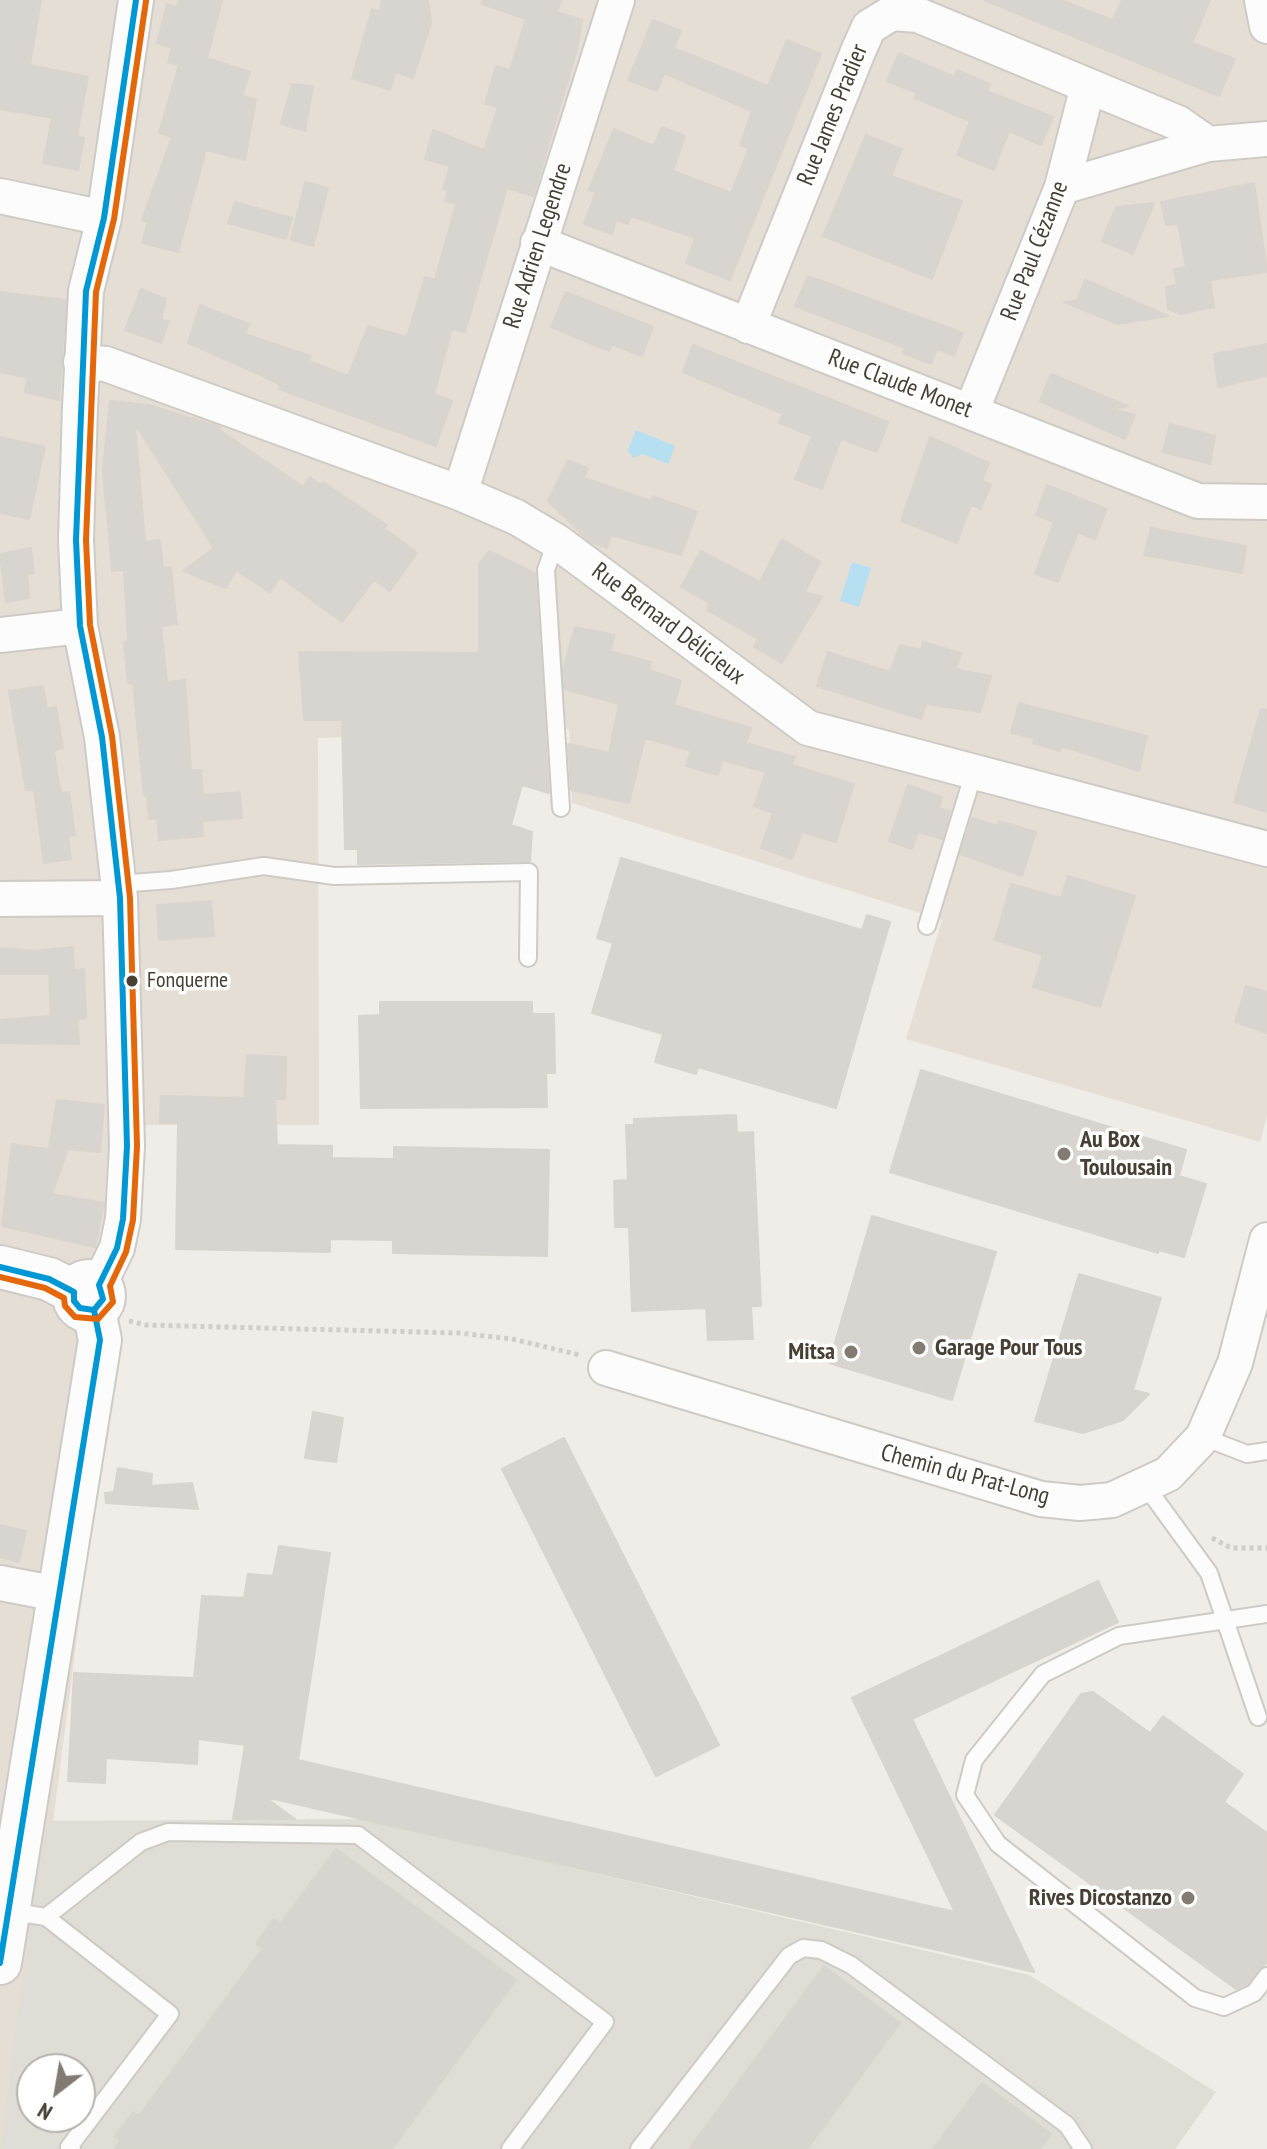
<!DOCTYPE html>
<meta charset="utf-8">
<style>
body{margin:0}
#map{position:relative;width:1267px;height:2149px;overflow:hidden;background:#f0ede8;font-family:"PT Sans Narrow",sans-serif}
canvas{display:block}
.north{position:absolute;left:16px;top:2053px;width:80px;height:80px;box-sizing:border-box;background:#fff;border:2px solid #b5b2ae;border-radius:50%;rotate:211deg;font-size:22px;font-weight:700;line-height:32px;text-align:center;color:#473e34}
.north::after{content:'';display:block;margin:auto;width:28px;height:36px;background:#827b73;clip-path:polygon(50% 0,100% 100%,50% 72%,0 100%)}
</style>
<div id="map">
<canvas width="1267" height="2149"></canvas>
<div class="north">N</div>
</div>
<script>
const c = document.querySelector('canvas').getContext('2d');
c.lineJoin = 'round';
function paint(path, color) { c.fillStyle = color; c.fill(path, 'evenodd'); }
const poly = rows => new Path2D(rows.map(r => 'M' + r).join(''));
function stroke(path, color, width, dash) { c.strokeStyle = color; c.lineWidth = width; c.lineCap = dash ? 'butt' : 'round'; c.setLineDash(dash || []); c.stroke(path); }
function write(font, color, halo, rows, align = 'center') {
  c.font = font + ' "PT Sans Narrow",sans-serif'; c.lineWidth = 7; c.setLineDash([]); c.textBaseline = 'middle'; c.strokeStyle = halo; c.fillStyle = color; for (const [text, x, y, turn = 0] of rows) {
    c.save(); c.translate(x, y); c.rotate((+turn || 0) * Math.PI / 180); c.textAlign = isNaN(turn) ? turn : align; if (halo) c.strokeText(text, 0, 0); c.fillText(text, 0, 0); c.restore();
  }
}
paint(poly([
 [0,0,1267,0,1267,1116,1260,1142,906,1039,942,920,572,803,569,729,318,738,319,1125,143,1125,50,1846,5,2149,0,2149]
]), '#e5ded5');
paint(poly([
 [363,1819,1029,1975,1216,2092,1175,2149,1,2149,42,1821],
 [32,2069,80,2069,80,2117,32,2117]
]), '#e0dcd6');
paint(poly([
 [636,430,675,446,668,464,643,454,633,458,628,450],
 [852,562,871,568,859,607,840,601]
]), '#b6e0f1');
const building = poly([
 [0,0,41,0,30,65,88,77,77,136,84,138,78,170,43,163,52,118,0,109,0,0],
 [179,0,222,0,207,58,250,72,242,96,256,99,245,160,206,150,178,252,142,243,148,222,142,220,172,137,159,133,179,65,168,62,172,48,157,43,167,4,177,7,179,0],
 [382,0,428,0,431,23,413,78,396,72,390,90,352,78,372,9,380,12,382,0],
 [483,0,561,0,557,12,582,20,577,50,533,196,507,188,465,332,452,329,434,394,452,401,436,446,279,389,280,385,263,376,188,343,200,305,249,324,245,334,311,356,309,361,348,376,368,326,407,337,425,277,435,280,456,204,445,201,448,191,443,189,450,166,425,159,433,130,484,150,498,107,485,104,496,66,510,70,526,19,482,4,483,0],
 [984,0,1061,0,1113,20,1122,0,1210,0,1192,43,1235,59,1219,96,984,0],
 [653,20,681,31,674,48,768,86,787,40,821,54,730,280,686,263,695,238,631,216,628,224,616,220,612,234,584,224,596,192,589,190,614,129,654,146,662,127,685,136,673,171,731,193,749,148,740,145,752,111,664,73,657,91,628,80,653,20],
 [899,53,955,77,957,70,990,84,987,91,1053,117,1041,145,1009,131,994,170,957,155,970,121,915,98,917,93,887,81,899,53],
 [292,84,313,86,305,131,281,124,292,84],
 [866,135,902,149,891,176,962,201,932,279,823,236,866,135],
 [305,182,328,188,313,246,291,240,305,182],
 [1254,183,1267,272,1210,280,1214,307,1180,314,1168,309,1166,287,1177,285,1174,269,1186,267,1178,224,1166,225,1161,202,1254,183],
 [235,202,292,218,286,239,228,223,235,202],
 [1154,203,1133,254,1102,241,1116,207,1154,203],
 [808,276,963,333,954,356,937,349,931,364,903,353,905,348,795,306,808,276],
 [1085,280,1118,294,1168,316,1118,324,1064,302,1077,300,1085,280],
 [141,289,166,299,161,319,169,321,161,343,125,330,141,289],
 [0,292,66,300,59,400,25,392,27,378,0,372,0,292],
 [566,292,653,327,642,356,612,344,609,351,551,327,566,292],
 [1267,344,1267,376,1218,387,1214,354,1267,344],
 [693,345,888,422,877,452,841,439,822,489,795,479,812,436,779,423,783,414,683,372,693,345],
 [1051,374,1128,406,1112,409,1135,415,1125,439,1040,401,1051,374],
 [110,401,149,405,220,427,218,429,303,487,310,477,321,485,323,482,387,525,384,528,417,553,390,591,374,580,342,622,280,577,270,593,236,570,226,588,183,571,214,548,135,424,145,542,160,540,163,568,171,567,177,624,161,626,167,682,185,680,191,770,201,770,203,795,240,792,242,818,202,821,203,836,159,840,157,818,149,819,147,796,144,796,133,683,128,684,124,642,128,642,124,570,112,571,109,536,115,535,109,533,105,496,103,468,110,401],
 [1170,424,1215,436,1210,464,1163,452,1170,424],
 [0,437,45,447,29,519,0,513,0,437],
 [930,437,989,463,982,481,991,484,981,509,971,505,957,543,901,521,930,437],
 [568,460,588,468,584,478,651,501,653,496,697,512,681,555,611,535,607,548,589,541,548,501,568,460],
 [1047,485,1107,509,1095,539,1078,532,1058,582,1035,574,1054,522,1036,515,1047,485],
 [1151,528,1246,546,1242,573,1144,555,1151,528],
 [782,539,820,562,805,592,822,597,782,663,754,647,758,639,707,610,710,603,681,587,701,551,760,582,782,539],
 [31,548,34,573,27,574,29,598,6,602,0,554,31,548],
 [489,551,535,573,549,793,522,785,511,825,532,832,530,861,358,864,358,849,345,849,342,720,304,720,299,652,479,653,479,564,489,551],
 [575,627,615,635,610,651,651,662,649,670,681,681,674,705,751,728,746,743,795,757,792,765,854,784,836,842,802,832,792,859,761,848,773,813,754,806,766,772,722,760,718,775,686,766,691,751,645,738,629,803,571,790,568,744,609,753,619,704,564,689,563,670,575,627],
 [923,642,961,653,956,669,991,676,980,712,926,704,921,719,817,686,828,652,890,672,900,645,921,650,923,642],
 [43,686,47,709,56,707,63,748,54,751,57,773,61,793,69,792,75,835,68,837,71,859,44,863,34,790,26,790,9,691,43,686],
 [1019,703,1147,736,1139,771,1061,746,1060,751,1033,743,1034,738,1011,733,1019,703],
 [1261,709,1267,710,1267,812,1234,802,1261,709],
 [908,785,942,797,939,808,950,811,942,839,918,832,912,849,889,841,908,785],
 [972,818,998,826,999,821,1036,832,1022,876,960,854,972,818],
 [621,858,862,930,867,915,890,922,836,1108,698,1067,696,1074,655,1062,663,1034,592,1013,613,943,597,938,621,858],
 [1068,876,1135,896,1100,1007,1033,987,1043,955,995,940,1011,884,1061,898,1068,876],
 [211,901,214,936,159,940,157,905,211,901],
 [73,947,74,970,84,969,85,993,86,1018,77,1020,79,1044,0,1043,0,1020,51,1016,49,974,0,974,0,948,34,951,73,947],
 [1246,986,1267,992,1267,1033,1235,1022,1246,986],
 [380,1002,532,1002,532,1014,554,1014,555,1073,546,1073,547,1107,361,1108,359,1016,380,1015,380,1002],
 [247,1055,286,1057,285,1099,275,1099,277,1145,332,1146,332,1158,394,1159,394,1147,549,1150,547,1256,393,1253,393,1240,330,1239,330,1252,176,1249,178,1123,160,1123,161,1096,244,1098,247,1055],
 [921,1070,1186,1150,1179,1176,1206,1184,1184,1257,1159,1250,1158,1253,890,1172,921,1070],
 [57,1100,104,1105,100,1152,49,1148,57,1100],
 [736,1115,737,1133,753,1132,761,1306,751,1306,753,1339,708,1340,706,1308,632,1311,629,1227,615,1227,614,1181,628,1180,626,1125,634,1125,634,1119,736,1115],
 [12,1144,67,1152,52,1194,104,1203,95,1247,2,1226,12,1144],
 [872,1216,996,1252,952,1400,829,1363,872,1216],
 [1079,1274,1161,1298,1133,1390,1149,1394,1123,1420,1083,1433,1035,1421,1079,1274],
 [313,1412,343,1418,336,1462,305,1458,313,1412],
 [564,1438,719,1745,656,1776,502,1469,564,1438],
 [118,1468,152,1474,151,1486,192,1483,198,1509,106,1503,105,1493,114,1492,118,1468],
 [0,1525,26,1531,19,1562,0,1557,0,1525],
 [279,1546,330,1553,298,1760,955,1912,852,1698,1098,1581,1118,1622,912,1719,1034,1972,265,1797,295,1819,233,1819,245,1745,198,1739,197,1764,106,1758,105,1783,68,1781,74,1673,194,1678,202,1596,244,1598,248,1574,273,1576,279,1546],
 [1093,1692,1150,1733,1163,1716,1243,1774,1224,1802,1267,1833,1267,1962,1247,1984,1236,1989,995,1815,1081,1694,1093,1692],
 [336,1849,516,1980,392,2149,114,2149,121,2140,115,2136,133,2112,139,2116,263,1948,256,1944,274,1919,280,1924,336,1849],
 [824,1966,900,2023,807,2149,689,2149,824,1966],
 [982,2083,1051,2134,1040,2149,933,2149,982,2083]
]);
paint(building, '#d8d4cf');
stroke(building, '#d9d4ce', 2);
const service = poly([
 [556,541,546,570,561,808],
 [118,884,171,880,264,866,334,876,529,872,528,958],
 [927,926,974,772],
 [1203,1437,1247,1454,1267,1451],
 [1145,1485,1209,1573,1258,1717],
 [1267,1614,1119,1636,1043,1674,974,1760,965,1795,998,1844,1195,1998,1224,2007,1254,1993,1267,1976],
 [8,1911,46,1917,170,2014,69,2147,72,2149],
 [46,1917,141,1842,168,1832,358,1835,605,2022,510,2149],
 [639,2149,789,1956,803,1948,821,1950,851,1965,1067,2125,1083,2149]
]);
const minor = poly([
 [1262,0,1267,26],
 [1062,187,1208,144,1267,139],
 [0,196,104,218],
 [538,243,1198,501,1267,502],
 [748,326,859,49,869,27,892,13,918,15,1178,123,1208,144],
 [81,362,106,364,460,493,516,517,556,541,808,728,1267,849],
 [971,412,1062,187,1088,86],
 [460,493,617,0],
 [0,635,80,626],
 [0,899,120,898],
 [99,1285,117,1248,123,1219,127,1146,120,898,102,737,80,626,76,540,80,407,86,291,104,218,136,0],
 [606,1368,1041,1499,1080,1503,1112,1500,1168,1474,1203,1437,1235,1363,1267,1240],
 [0,1583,58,1594]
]);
const tertiary = poly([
 [0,1267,49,1279,74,1292],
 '74 1296a15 15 0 1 1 30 0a15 15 0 1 1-30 0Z',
 [0,1963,100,1340,94,1310]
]);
stroke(service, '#cecbc6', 20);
stroke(minor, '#cecbc6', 38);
stroke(tertiary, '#cecbc6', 46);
stroke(poly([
 [129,1321,146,1325,459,1333,512,1339,580,1355],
 [1212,1538,1231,1548,1267,1548]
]), '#d1cdc9', 5, [4, 4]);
stroke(service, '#fdfcfc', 16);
stroke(minor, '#fdfcfc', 34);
stroke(tertiary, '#fdfcfc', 42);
stroke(poly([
 [0,1267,49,1279,74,1292,74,1301,80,1308,94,1310,103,1299,99,1285,117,1248,123,1219,127,1146,120,898,102,737,80,626,76,540,86,291,104,218,136,0],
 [0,1963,100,1340,94,1310]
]), '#0098d4', 6);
stroke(poly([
 [0,1277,45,1288,64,1298,65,1306,75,1317,98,1319,113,1302,110,1286,126,1252,133,1220,137,1146,130,898,112,736,90,625,86,540,96,292,114,219,146,1]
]), '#e46809', 6);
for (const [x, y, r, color] of [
 [132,981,7,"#473e34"],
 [1064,1154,8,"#827b73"],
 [919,1348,8,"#827b73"],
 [851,1352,8,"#827b73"],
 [1188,1898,8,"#827b73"]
]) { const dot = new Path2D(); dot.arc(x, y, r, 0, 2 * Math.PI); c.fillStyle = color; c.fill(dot); stroke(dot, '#fff', 3); }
write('22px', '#473e34', '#fff', [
 ["Fonquerne",147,981]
], 'left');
write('24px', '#473e34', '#fff', [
 ["Rue James Pradier",833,115,-68],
 ["Rue Adrien Legendre",538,246,-72],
 ["Rue Paul Cézanne",1035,251,-69],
 ["Rue Claude Monet",900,384,21],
 ["Rue Bernard Délicieux",668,624,37],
 ["Chemin du Prat-Long",965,1475,15]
]);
write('bold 24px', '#473e34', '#fff', [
 ["Au Box",1080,1140],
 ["Toulousain",1080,1168],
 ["Garage Pour Tous",935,1348],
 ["Mitsa",835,1352,"right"],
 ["Rives Dicostanzo",1172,1898,"right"]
], 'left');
</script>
